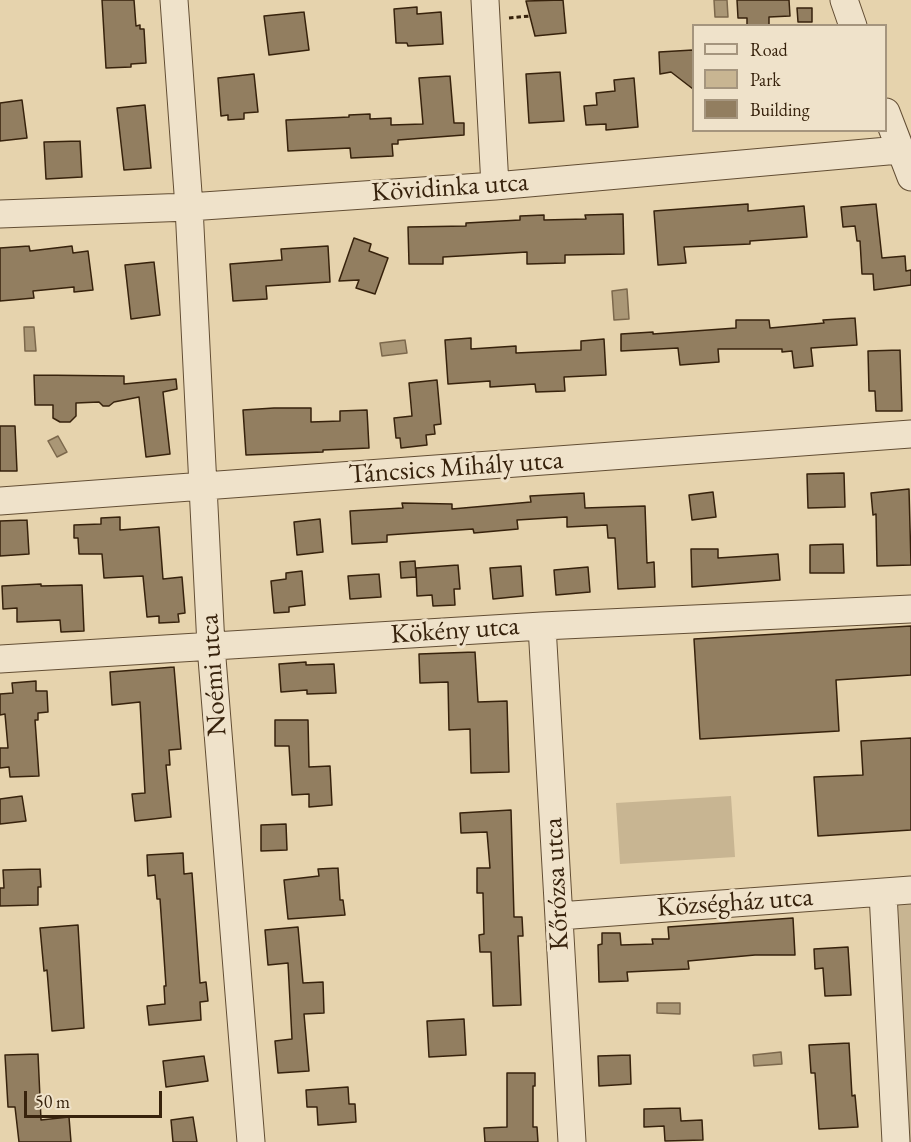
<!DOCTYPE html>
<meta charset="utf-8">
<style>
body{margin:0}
#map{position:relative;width:911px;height:1142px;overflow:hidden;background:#e6d3ad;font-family:"EB Garamond",serif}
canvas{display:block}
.legend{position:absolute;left:692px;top:24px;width:195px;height:108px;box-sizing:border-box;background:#efe2ca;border:2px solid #a5957e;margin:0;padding:8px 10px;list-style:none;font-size:18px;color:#37220c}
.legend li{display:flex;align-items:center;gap:12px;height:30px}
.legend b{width:30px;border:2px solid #a5957e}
.scale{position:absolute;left:24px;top:1091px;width:138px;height:27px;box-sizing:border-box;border:3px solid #37220c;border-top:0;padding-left:8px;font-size:18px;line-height:21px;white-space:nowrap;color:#37220c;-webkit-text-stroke:4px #efe2ca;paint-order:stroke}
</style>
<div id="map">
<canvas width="911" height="1142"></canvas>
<ul class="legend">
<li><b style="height:8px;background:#efe2ca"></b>Road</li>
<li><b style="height:16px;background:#c8b592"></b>Park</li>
<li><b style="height:16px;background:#927e60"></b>Building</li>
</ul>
<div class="scale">50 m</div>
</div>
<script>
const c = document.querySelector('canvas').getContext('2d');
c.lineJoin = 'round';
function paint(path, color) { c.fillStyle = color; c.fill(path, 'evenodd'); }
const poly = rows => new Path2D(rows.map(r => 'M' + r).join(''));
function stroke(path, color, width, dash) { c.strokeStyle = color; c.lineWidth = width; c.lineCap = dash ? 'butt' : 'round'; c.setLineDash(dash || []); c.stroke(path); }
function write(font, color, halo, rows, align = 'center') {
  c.font = font + ' "EB Garamond",serif'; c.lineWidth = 6; c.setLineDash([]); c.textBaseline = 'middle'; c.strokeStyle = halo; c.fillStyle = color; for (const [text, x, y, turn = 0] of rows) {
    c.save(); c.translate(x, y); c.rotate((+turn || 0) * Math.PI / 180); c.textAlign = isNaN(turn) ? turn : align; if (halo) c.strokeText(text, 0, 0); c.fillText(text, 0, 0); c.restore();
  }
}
paint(poly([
 [731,796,735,857,620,864,616,803],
 [911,904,911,1142,908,1142,898,905]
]), '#c8b592');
const water = poly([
 [714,0,727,0,728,17,715,17,714,0],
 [627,289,629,319,614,320,612,291,627,289],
 [24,327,34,327,36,351,25,351,24,327],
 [405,340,407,353,382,356,380,343,405,340],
 [58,436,67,452,57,457,48,441,58,436],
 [657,1003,680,1003,680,1014,657,1013,657,1003],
 [781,1052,782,1064,754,1066,753,1055,781,1052]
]);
paint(water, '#aa9776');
stroke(water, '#7c684c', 1.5);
const building = poly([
 [102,0,134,0,136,26,140,25,140,29,144,29,146,63,131,64,131,67,106,68,102,0],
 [563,0,566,33,535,36,526,1,563,0],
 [737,0,789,0,790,16,769,17,769,26,747,26,747,18,738,18,737,0],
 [417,7,417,14,441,12,443,44,408,46,407,43,396,43,394,9,417,7],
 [797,8,812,8,812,22,798,22,797,8],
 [304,12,309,50,269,55,264,16,304,12],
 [693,50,693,89,671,72,660,74,659,52,693,50],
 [560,72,564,121,529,123,526,74,560,72],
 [254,74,258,112,244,113,244,119,228,120,228,115,221,116,218,78,254,74],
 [450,76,454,123,464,123,464,135,398,140,398,144,392,144,393,156,351,158,350,148,288,151,286,120,349,117,349,115,370,114,370,119,391,118,391,125,423,124,419,78,450,76],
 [634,78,638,127,606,130,606,124,586,125,584,106,597,105,596,93,615,91,614,80,634,78],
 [22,100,27,138,0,141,0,103,22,100],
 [145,105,151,168,124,170,117,108,145,105],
 [80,141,82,177,46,179,44,142,80,141],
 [748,204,748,211,804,206,807,237,750,241,750,244,684,247,686,263,658,265,654,211,748,204],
 [876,204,882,258,905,256,906,271,911,270,911,285,874,290,873,274,862,274,860,241,857,241,855,226,843,227,841,207,876,204],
 [623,214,624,254,565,255,565,263,527,264,527,252,443,257,443,264,409,264,408,227,466,226,466,223,520,220,520,216,544,215,544,220,586,219,585,215,623,214],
 [354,238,371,244,369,251,388,258,375,294,356,288,359,280,339,281,354,238],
 [29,246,30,251,72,246,73,253,88,251,93,290,74,292,74,287,33,291,34,298,0,301,0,248,29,246],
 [328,246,330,282,266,286,267,299,233,301,230,264,282,260,281,249,328,246],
 [154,262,160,315,131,319,125,265,154,262],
 [855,318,857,345,811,348,813,366,794,368,792,351,782,352,782,349,718,349,719,362,680,365,678,348,621,351,621,334,653,332,653,334,736,328,736,320,769,320,770,328,824,323,823,320,855,318],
 [471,338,471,349,516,346,516,353,581,350,581,341,604,339,606,375,564,377,565,391,536,392,535,384,490,387,490,381,448,384,445,340,471,338],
 [900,350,902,411,876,411,875,391,869,391,868,351,900,350],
 [34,375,124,376,124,384,176,379,177,389,163,392,170,454,146,457,139,397,114,402,109,406,103,406,99,402,76,403,76,416,70,422,60,422,53,418,53,405,35,405,34,375],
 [437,380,441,424,434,425,435,434,426,435,427,445,401,448,400,438,396,438,394,418,412,416,409,383,437,380],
 [274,408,311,408,311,422,340,421,340,411,367,410,369,448,323,450,323,452,246,455,243,410,274,408],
 [0,426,15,426,17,471,0,471,0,426],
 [844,473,845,507,808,508,807,474,844,473],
 [909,489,911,565,877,566,876,514,873,515,871,493,909,489],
 [713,492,716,517,692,520,689,495,713,492],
 [584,493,585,508,645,506,647,563,654,562,655,587,618,589,615,538,608,538,607,525,567,527,567,517,517,520,518,529,474,533,473,529,387,535,387,542,352,544,350,511,403,508,402,503,452,504,452,509,531,502,530,496,584,493],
 [120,517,120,530,159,527,163,579,182,577,185,613,178,614,179,622,159,623,159,616,147,617,143,576,104,578,102,554,79,554,78,538,74,538,74,525,101,524,101,518,120,517],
 [320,519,323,552,297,555,294,522,320,519],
 [27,520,29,554,0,556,0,521,27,520],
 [843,544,844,573,810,573,810,545,843,544],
 [691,549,718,549,718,558,778,554,780,580,692,587,691,549],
 [415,561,416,577,401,578,400,562,415,561],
 [458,565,460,589,454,589,455,605,433,606,432,595,417,596,416,568,458,565],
 [521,566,523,596,493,599,490,568,521,566],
 [588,567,590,592,556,595,554,570,588,567],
 [302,571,305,605,289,607,289,612,274,613,271,581,286,579,286,573,302,571],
 [379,574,381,597,350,599,348,576,379,574],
 [41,584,41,586,82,585,84,631,61,632,60,620,17,622,17,608,3,609,2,586,41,584],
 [911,626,911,675,836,680,839,731,700,739,694,639,911,626],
 [475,652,478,702,507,701,509,772,471,773,470,729,449,730,448,682,420,683,419,654,475,652],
 [306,662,306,665,334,664,336,693,307,694,307,690,281,692,279,664,306,662],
 [174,667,181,749,169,750,170,765,166,765,171,817,135,821,132,794,145,793,140,702,112,705,110,672,174,667],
 [36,681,36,691,47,691,48,712,38,713,38,720,35,720,39,776,10,777,9,767,0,768,0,748,8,748,5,714,0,715,0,694,13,693,12,683,36,681],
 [275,720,308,720,309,767,330,766,332,805,309,807,309,794,292,795,289,746,275,746,275,720],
 [911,738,911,830,818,836,814,777,863,775,861,741,911,738],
 [22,796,26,821,0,824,0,799,22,796],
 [511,810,514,917,522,917,523,936,518,936,521,1005,493,1006,491,952,480,952,479,935,484,934,483,893,477,893,477,868,490,868,487,832,461,833,460,813,511,810],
 [286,824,287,850,261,851,261,825,286,824],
 [183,853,184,874,192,873,200,983,206,982,208,1001,200,1002,201,1020,149,1025,147,1006,165,1004,164,986,166,986,160,899,157,899,155,875,148,876,147,855,183,853],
 [338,868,340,900,343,900,345,915,288,919,284,880,319,876,318,869,338,868],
 [40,869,41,887,38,887,38,905,0,906,0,888,4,888,3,870,40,869],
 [793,918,795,955,755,955,688,961,689,969,627,972,628,981,599,982,598,945,602,944,602,933,620,933,621,945,653,944,652,939,669,939,668,927,793,918],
 [78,925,84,1028,52,1031,47,970,44,971,40,928,78,925],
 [298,927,303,983,323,982,324,1013,304,1014,309,1071,278,1073,275,1041,292,1039,288,963,268,965,265,930,298,927],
 [848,947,851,995,825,996,823,968,815,969,814,949,848,947],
 [464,1019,466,1055,429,1057,427,1021,464,1019],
 [849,1043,852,1096,855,1095,858,1127,819,1129,815,1073,811,1073,809,1045,849,1043],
 [38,1054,41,1120,69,1117,71,1142,19,1142,15,1107,8,1107,5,1055,38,1054],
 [630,1055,631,1084,599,1086,598,1056,630,1055],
 [204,1056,208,1081,166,1087,163,1061,204,1056],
 [507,1073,535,1073,535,1086,533,1086,533,1127,537,1127,538,1142,485,1142,484,1128,507,1127,507,1073],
 [348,1087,349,1104,355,1104,356,1122,318,1125,317,1107,307,1107,306,1090,348,1087],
 [680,1108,681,1121,702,1120,703,1140,665,1141,664,1126,644,1127,644,1109,680,1108],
 [193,1117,197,1142,173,1142,171,1120,193,1117]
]);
paint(building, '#927e60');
stroke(building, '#37220c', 1.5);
const minor = poly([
 [174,0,189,207,211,646,251,1142],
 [485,0,495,186],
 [844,0,853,26],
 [886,112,911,177],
 [0,214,189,207,495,186,899,150],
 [0,501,911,434],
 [542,626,572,1142],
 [0,659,542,626,911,609],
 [883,893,896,1142],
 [559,916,911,890]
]);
stroke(minor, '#634e34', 29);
stroke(poly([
 [509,18,530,16]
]), '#37220c', 3, [4.5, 3]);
stroke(minor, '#efe2ca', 27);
write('27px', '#37220c', '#efe2ca', [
 ["Kövidinka utca",450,188,-4],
 ["Táncsics Mihály utca",456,468,-4],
 ["Kökény utca",455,631,-4],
 ["Noémi utca",214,675,-94],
 ["Kőrózsa utca",557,884,-93],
 ["Községház utca",735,903,-4]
]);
</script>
